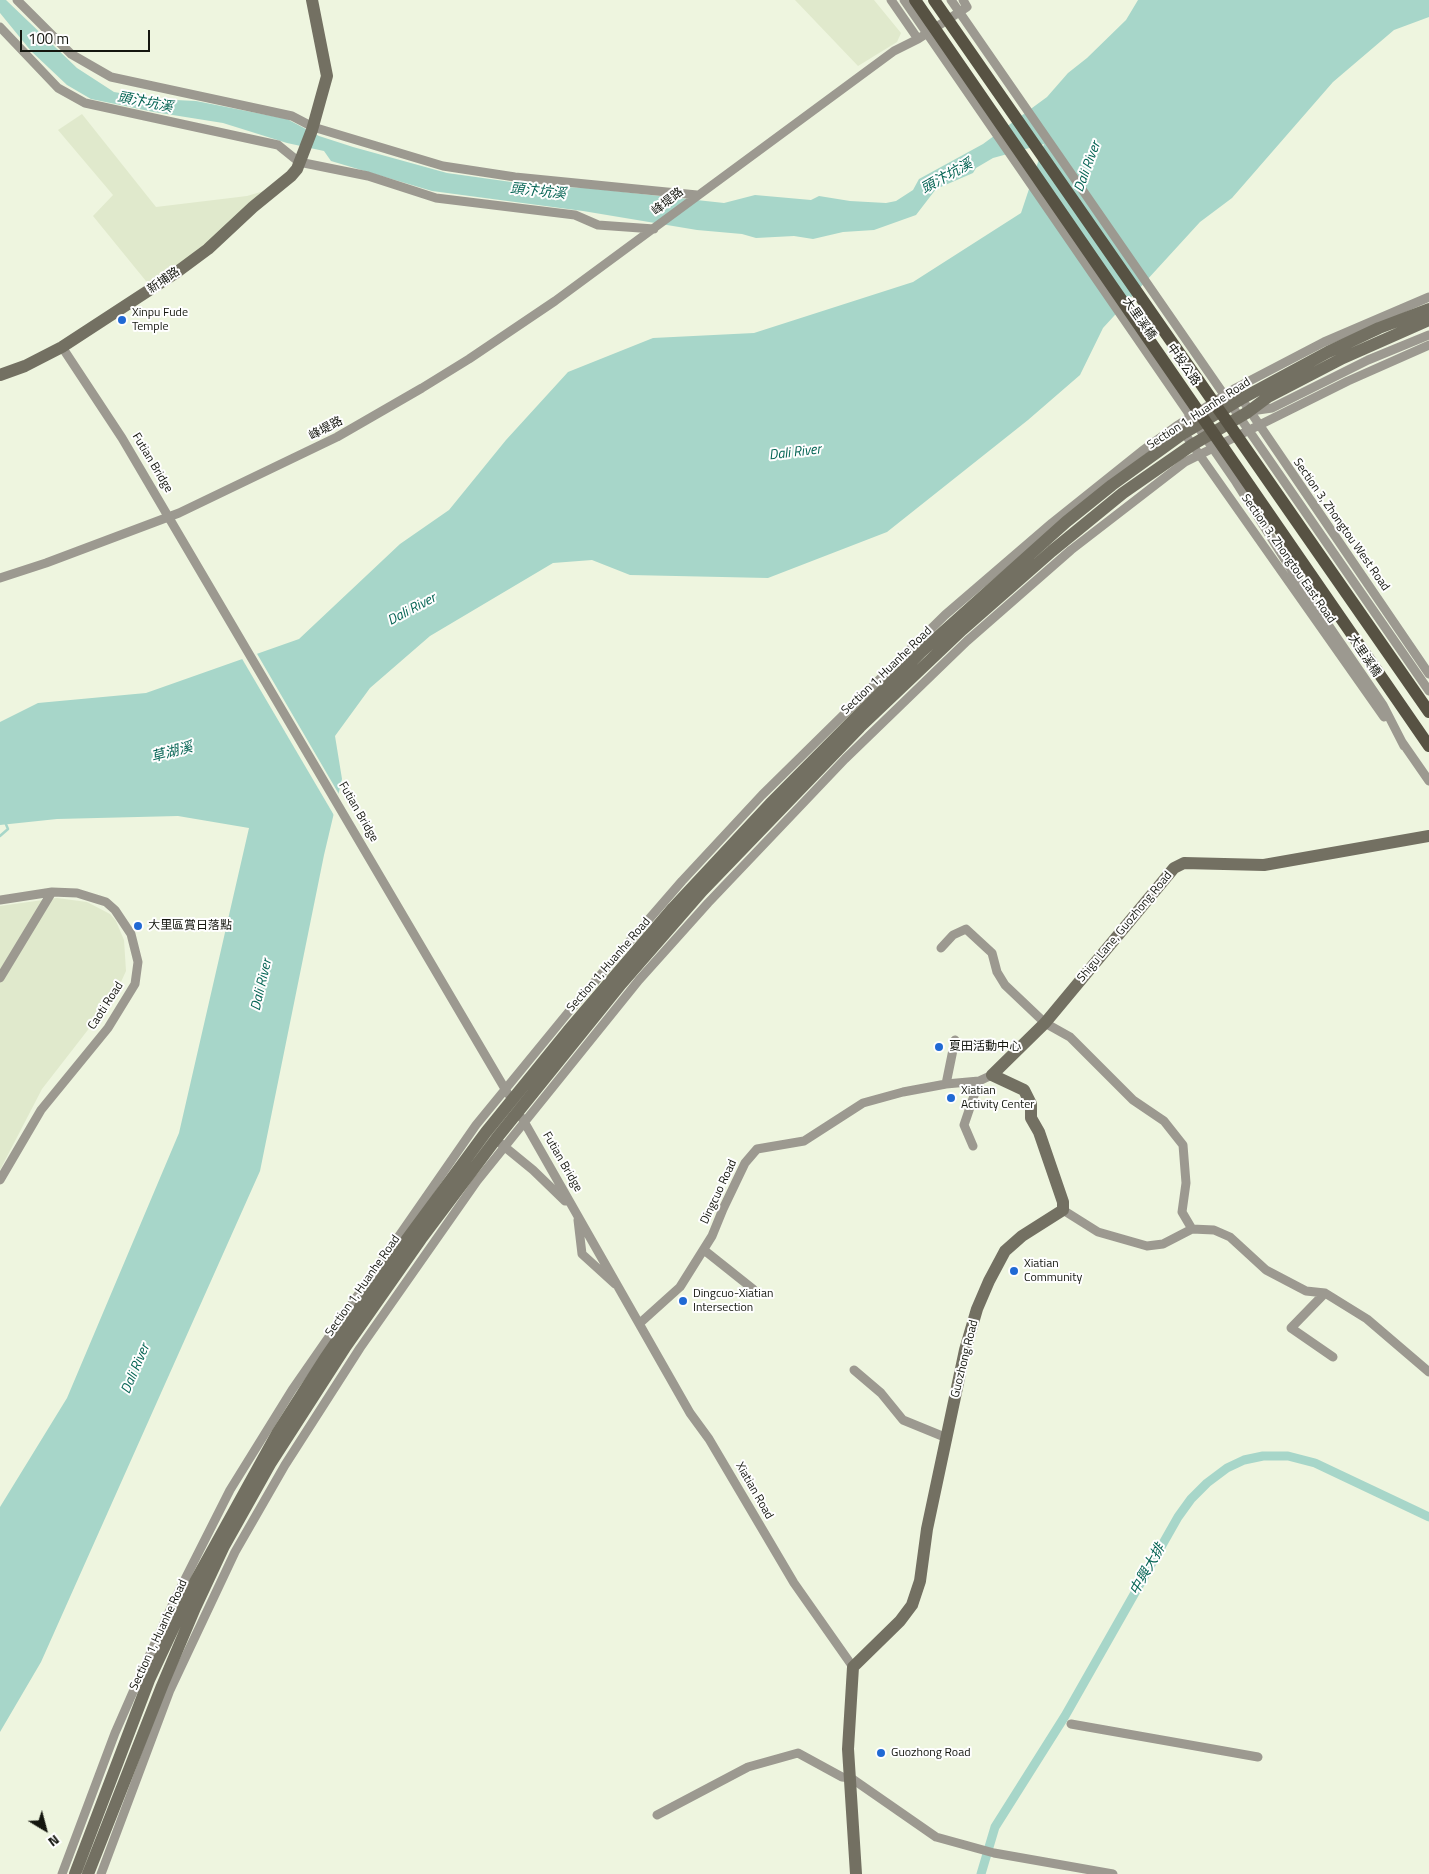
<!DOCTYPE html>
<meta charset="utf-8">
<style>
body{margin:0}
#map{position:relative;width:1429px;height:1874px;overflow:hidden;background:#eef5df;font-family:"Titillium Web",sans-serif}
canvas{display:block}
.north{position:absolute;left:20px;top:1804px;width:50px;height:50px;-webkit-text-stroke:4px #fefefe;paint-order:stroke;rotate:143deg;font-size:14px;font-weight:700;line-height:20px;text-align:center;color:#14160f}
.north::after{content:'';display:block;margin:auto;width:18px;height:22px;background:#14160f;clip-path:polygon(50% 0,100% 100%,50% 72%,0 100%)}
.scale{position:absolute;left:20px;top:30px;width:130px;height:22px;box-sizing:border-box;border:2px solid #14160f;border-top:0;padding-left:6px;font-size:15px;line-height:18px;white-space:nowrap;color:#14160f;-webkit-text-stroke:4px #fefefe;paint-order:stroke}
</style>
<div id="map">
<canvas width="1429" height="1874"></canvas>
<div class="north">N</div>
<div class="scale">100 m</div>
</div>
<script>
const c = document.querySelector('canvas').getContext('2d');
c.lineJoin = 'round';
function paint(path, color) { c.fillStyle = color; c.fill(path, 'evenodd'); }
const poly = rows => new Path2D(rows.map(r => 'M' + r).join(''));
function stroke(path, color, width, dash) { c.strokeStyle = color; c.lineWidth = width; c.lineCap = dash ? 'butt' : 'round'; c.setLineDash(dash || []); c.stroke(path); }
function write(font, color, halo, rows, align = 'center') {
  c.font = font + ' "Titillium Web","Noto Sans TC",sans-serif'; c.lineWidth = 4; c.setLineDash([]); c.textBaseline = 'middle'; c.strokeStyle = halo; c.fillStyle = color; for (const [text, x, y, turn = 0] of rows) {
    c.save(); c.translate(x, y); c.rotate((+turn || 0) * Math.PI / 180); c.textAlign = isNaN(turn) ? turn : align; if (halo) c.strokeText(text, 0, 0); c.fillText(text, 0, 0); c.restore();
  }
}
paint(poly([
 [795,0,874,0,901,33,897,42,858,66],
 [82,114,156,207,247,196,264,191,193,255,150,286,93,216,113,195,58,130],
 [57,898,87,902,110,914,116,921,124,940,126,971,115,995,42,1089,0,1170,0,906]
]), '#e0e9cc');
paint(poly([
 [0,0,6,0,77,68,114,92,155,99,196,101,287,119,319,136,353,147,447,173,540,186,587,188,724,203,755,195,811,200,819,196,850,201,886,203,896,201,913,190,919,179,983,144,1047,97,1068,73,1087,58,1126,20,1138,0,1429,0,1429,17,1394,30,1333,82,1232,198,1200,222,1103,328,1080,375,1028,420,887,532,768,578,630,575,592,560,553,563,430,636,370,688,335,736,342,779,324,855,260,1171,41,1662,0,1732,0,1507,67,1398,179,1133,249,828,178,816,57,819,0,825,0,722,38,703,146,693,299,639,400,544,449,510,506,440,568,372,653,338,754,333,913,282,1021,213,1044,144,993,158,976,168,973,173,936,189,916,215,874,230,843,232,813,239,794,236,756,238,742,234,697,230,583,211,432,191,331,161,324,151,287,143,223,123,154,112,91,99,67,85,31,51,0,13]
]), '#a7d6c9');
paint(poly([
 [256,652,340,796,335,817,241,657]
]), '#eef5df');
stroke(poly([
 [0,836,8,829,5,822]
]), '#a7d6c9', 2.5);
stroke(poly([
 [981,1874,995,1827,1065,1716,1178,1517,1191,1499,1207,1483,1227,1468,1244,1460,1263,1456,1288,1456,1315,1463,1429,1517]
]), '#a7d6c9', 9);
stroke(poly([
 [17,0,71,54,111,77,292,116,313,127,443,166,515,177,697,195],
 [891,0,918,39],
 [904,0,1236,482,1303,588,1383,705,1404,746],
 [951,0,1429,691],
 [0,27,58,88,85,103,278,145,299,162,368,176,436,198,575,215,598,225,654,229],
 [62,347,122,438,508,1094],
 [1239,395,1429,674],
 [1251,411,1272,408,1368,360,1429,335],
 [1182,430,1384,717],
 [0,578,46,563,179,513,337,437,422,388,469,359,555,301,894,51,918,39,967,7,963,0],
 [1402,742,1429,781],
 [0,900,52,892,77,893,106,902,115,910,131,934,138,962,135,984,108,1028,41,1110,0,1180],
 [941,948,953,935,966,929,992,953,997,972,1005,985,1045,1023,1070,1037,1133,1100,1164,1121,1183,1145,1186,1183,1182,1212,1192,1229,1214,1230,1230,1237,1266,1270,1306,1291,1325,1293,1367,1319,1429,1372],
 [0,978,52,892],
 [946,1084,955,1040],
 [522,1118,690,1413,709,1439,794,1583,853,1667],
 [500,1143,533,1170,565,1201],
 [973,1146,964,1125,979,1081],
 [1063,1210,1098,1232,1147,1246,1163,1244,1192,1229],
 [578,1220,582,1254,615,1284],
 [704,1250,753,1289],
 [1325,1293,1291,1328,1333,1357],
 [640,1323,680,1287,712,1236,723,1209,745,1163,757,1149,804,1141,863,1103,903,1092,946,1084,979,1081,992,1075],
 [854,1370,881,1393,903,1420,947,1438],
 [1071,1724,1258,1757],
 [657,1815,748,1767,798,1753,842,1777,851,1778,936,1837,994,1853,1113,1874],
 [62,1874,115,1733,140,1676,175,1599,230,1490,292,1390,476,1125,571,1009,682,881,762,795,945,615,1052,523,1142,451,1178,425,1234,389,1324,342,1429,297],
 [101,1874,170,1690,235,1552,285,1465,360,1348,477,1181,639,980,708,903,845,759,967,641,1071,550,1185,462,1348,381,1429,345]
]), '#9c9990', 9);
stroke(poly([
 [0,375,25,366,62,347,177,272,208,249,253,207,291,176,297,169,312,130,327,76,312,0],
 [75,1874,149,1680,195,1582,278,1432,324,1360,399,1250,486,1132,568,1031,673,908,770,804,921,652,1066,522,1112,485,1184,433,1241,399,1328,352,1379,328,1429,309],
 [88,1874,162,1686,195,1608,224,1546,270,1464,346,1346,421,1239,496,1139,621,984,702,891,860,727,962,630,1052,551,1123,493,1192,445,1248,412,1268,397,1343,358,1429,320],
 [856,1874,848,1749,853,1667,900,1621,912,1605,920,1581,927,1529,965,1350,977,1309,989,1281,1005,1251,1022,1236,1063,1210,1063,1202,1039,1132,1031,1118,1031,1104,1024,1090,992,1075,1045,1023,1174,868,1184,863,1264,865,1429,836]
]), '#737062', 12);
stroke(poly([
 [915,0,1429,746],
 [934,0,1429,712]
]), '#575243', 12);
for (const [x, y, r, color] of [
 [122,320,5,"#2069d4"],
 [138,926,5,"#2069d4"],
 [939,1047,5,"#2069d4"],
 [951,1098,5,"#2069d4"],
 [1014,1271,5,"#2069d4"],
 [683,1301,5,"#2069d4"],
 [881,1753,5,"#2069d4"]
]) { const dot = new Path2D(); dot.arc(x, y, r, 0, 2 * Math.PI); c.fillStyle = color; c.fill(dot); stroke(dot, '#fefefe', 2); }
write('12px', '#14160f', '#fefefe', [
 ["峰堤路",668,202,-38],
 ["新埔路",164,281,-34],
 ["大里溪橋",1139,319,55],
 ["中投公路",1183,365,55],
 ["Section 1, Huanhe Road",1199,414,-33],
 ["峰堤路",326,429,-28],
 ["Futian Bridge",152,463,59],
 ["Section 3, Zhongtou West Road",1341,525,55],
 ["Section 3, Zhongtou East Road",1288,559,55],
 ["大里溪橋",1364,656,56],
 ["Section 1, Huanhe Road",887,671,-44],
 ["Futian Bridge",358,812,60],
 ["Shigu Lane, Guozhong Road",1125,927,-50],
 ["Section 1, Huanhe Road",609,965,-49],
 ["Caoti Road",106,1006,-57],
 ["Futian Bridge",562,1162,60],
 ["Dingcuo Road",719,1192,-65],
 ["Section 1, Huanhe Road",363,1286,-55],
 ["Guozhong Road",965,1359,-76],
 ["Xiatian Road",754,1491,60],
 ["Section 1, Huanhe Road",159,1635,-65]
]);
write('12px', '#14160f', '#fefefe', [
 ["Xinpu Fude",132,313],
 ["Temple",132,327],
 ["大里區賞日落點",148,926],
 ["夏田活動中心",949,1047],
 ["Xiatian",961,1091],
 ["Activity Center",961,1105],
 ["Xiatian",1024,1264],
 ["Community",1024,1278],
 ["Dingcuo-Xiatian",693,1294],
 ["Intersection",693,1308],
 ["Guozhong Road",891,1753]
], 'left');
write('italic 14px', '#056454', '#fefefe', [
 ["頭汴坑溪",145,103,11],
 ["Dali River",1088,167,-70],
 ["頭汴坑溪",947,177,-29],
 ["頭汴坑溪",538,192,6],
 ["Dali River",795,453,-7],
 ["Dali River",412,610,-28],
 ["草湖溪",172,753,-15],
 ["Dali River",262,985,-77],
 ["Dali River",136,1369,-67],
 ["中興大排",1148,1570,-60]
]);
</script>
